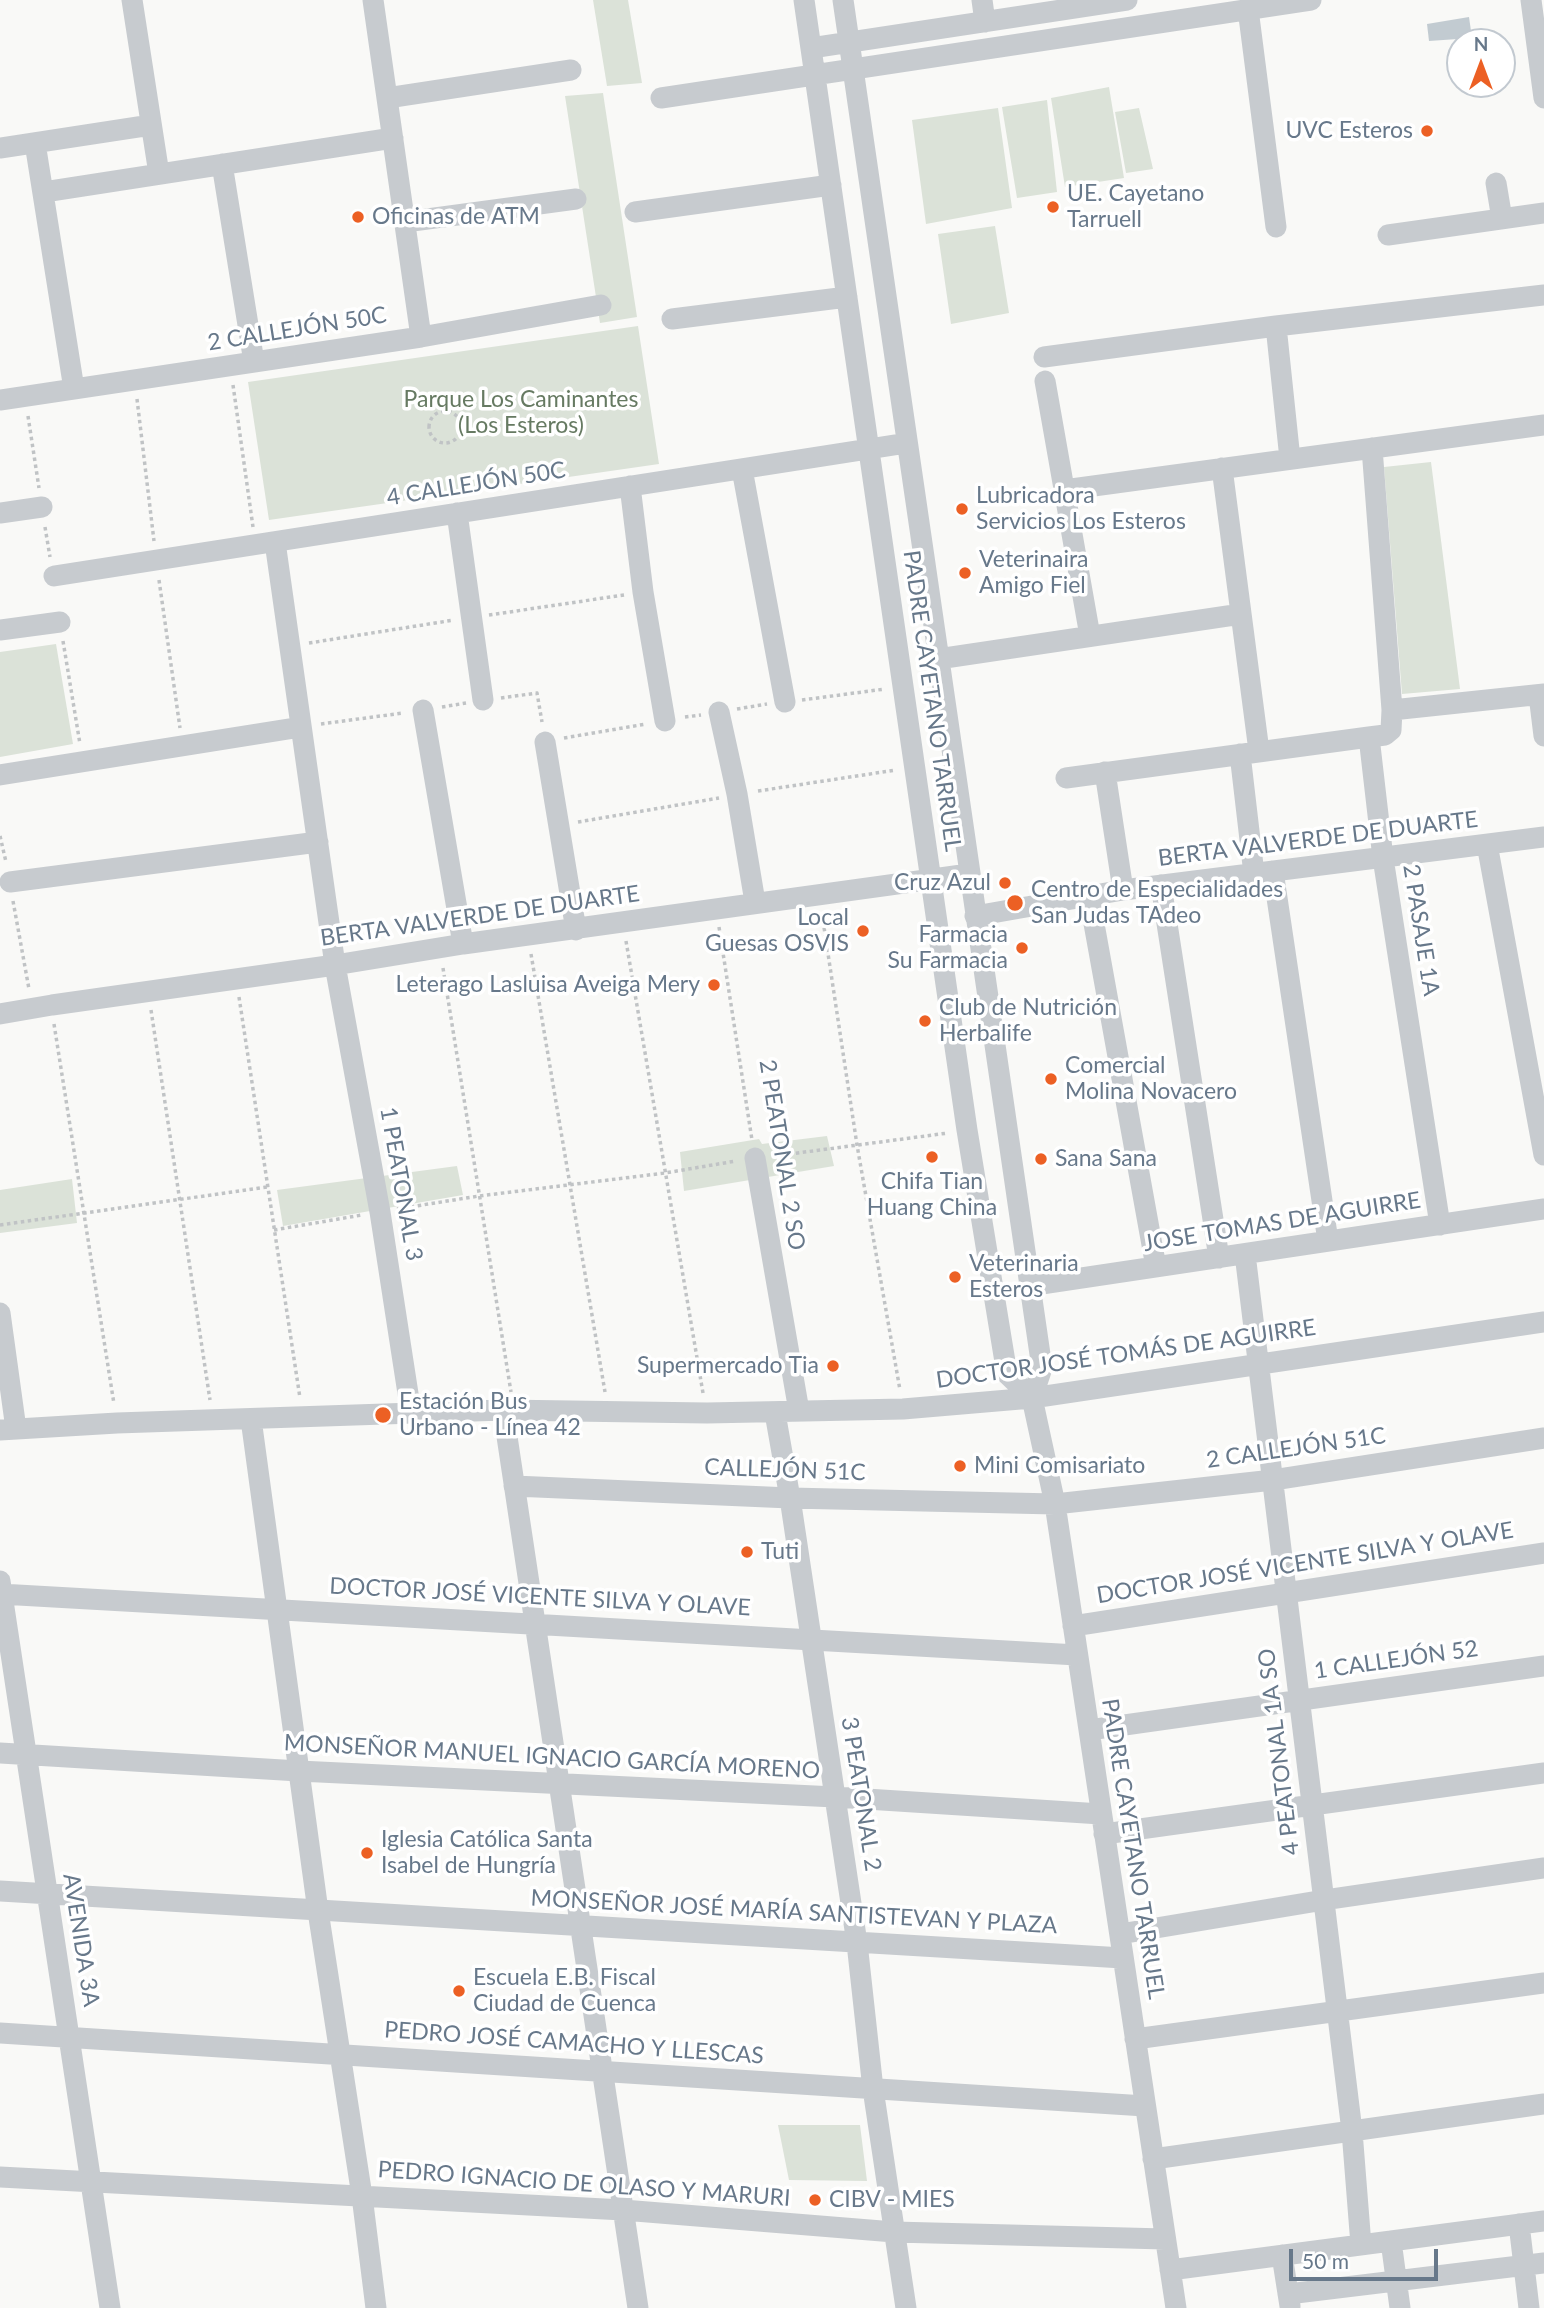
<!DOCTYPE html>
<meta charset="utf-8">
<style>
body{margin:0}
#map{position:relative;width:1544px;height:2308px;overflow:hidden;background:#f9f9f7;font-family:Lato,sans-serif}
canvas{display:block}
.north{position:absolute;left:1446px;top:28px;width:70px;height:70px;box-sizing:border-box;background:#fff;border:2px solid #c2c9d0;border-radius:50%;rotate:0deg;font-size:19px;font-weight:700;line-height:28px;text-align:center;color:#67788a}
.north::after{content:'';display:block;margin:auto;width:24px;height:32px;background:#ec6024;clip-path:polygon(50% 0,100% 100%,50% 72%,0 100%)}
.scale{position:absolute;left:1289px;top:2249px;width:149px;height:32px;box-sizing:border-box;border:4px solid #67788a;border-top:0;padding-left:9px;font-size:21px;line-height:24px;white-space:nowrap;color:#67788a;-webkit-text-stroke:5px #fff;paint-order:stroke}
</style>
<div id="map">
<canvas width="1544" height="2308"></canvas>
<div class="north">N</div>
<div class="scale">50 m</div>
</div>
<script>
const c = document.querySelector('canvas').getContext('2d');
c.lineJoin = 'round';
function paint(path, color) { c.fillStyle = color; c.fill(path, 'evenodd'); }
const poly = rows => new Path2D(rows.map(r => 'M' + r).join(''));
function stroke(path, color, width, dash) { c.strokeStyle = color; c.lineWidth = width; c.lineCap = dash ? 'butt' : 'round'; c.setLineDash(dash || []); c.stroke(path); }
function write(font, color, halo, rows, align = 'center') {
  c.font = font + ' Lato,sans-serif'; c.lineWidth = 7; c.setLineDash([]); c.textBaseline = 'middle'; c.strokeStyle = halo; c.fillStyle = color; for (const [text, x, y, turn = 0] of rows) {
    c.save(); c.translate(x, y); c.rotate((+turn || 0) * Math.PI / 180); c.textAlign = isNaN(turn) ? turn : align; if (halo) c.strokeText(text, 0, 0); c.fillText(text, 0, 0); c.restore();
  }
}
paint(poly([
 [593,0,628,0,642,83,607,86],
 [1109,87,1124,178,1065,187,1051,98],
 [603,93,637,317,600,323,565,96],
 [1047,100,1057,192,1017,198,1002,107],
 [998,108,1012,208,926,224,912,120],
 [1139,108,1153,169,1126,173,1115,112],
 [995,226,1009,313,951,324,938,234],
 [638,326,659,464,269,520,248,382],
 [1431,462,1460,689,1402,694,1384,467],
 [56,644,73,744,0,757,0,652],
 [827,1136,834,1166,684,1191,680,1152,759,1139,762,1144],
 [457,1166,463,1195,283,1226,277,1190],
 [72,1179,77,1223,0,1233,0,1190],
 [778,2125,860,2125,867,2181,789,2180]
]), '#dbe2d8');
paint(poly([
 [1469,17,1472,38,1429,41,1427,24]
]), '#c2cbd1');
stroke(poly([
 [233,385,253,527],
 [137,399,154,541],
 '429 427a16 16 0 1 1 32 0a16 16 0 1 1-32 0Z',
 [28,416,39,488],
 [45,527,50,557],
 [159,580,180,728],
 [489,615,624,595],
 [63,641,80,744],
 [309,643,454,620],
 [501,698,537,693,542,722],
 [802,700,885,689],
 [442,707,466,703],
 [737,709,767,704],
 [685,717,701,715],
 [321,724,403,713],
 [564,738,646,724],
 [758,791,896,770],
 [578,822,719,798],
 [0,836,6,862],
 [13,901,29,989],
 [822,914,857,1145,900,1390],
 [719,927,752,1140],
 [626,941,703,1393],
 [531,954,605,1392],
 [443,968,511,1392],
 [239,997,300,1398],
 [151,1010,210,1400],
 [54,1024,114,1404],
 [775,1156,948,1133],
 [397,1209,479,1196,665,1173,736,1161],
 [0,1225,267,1187],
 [274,1230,362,1215]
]), '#c0c3c5', 3.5, [3.5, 3.5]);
stroke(poly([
 [132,0,159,174],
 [373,0,421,337],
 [804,0,967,1130,1007,1374,1032,1398],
 [843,0,1042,1368,1032,1398,1055,1504,1176,2308],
 [982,0,985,22],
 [1531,0,1544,98],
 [1248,9,1276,227],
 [811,48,1127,0],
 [387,98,571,70],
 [661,98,1311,0],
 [35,143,74,389],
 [0,148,151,125],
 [222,164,254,362],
 [1496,183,1502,219],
 [44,192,393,138],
 [635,212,831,185],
 [405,222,576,199],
 [1388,235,1544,213],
 [672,319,847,297],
 [1044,357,1276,326],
 [1045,381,1090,636],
 [0,400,421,337,601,305],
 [1290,459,1276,326,1544,295],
 [1222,468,1259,751],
 [742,469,785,702],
 [630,486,643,592,665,721],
 [1064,490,1544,425],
 [0,513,42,507],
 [457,513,483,700],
 [275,542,335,965,380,1212,411,1413],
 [54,576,907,443],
 [0,630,60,622],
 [938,659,1241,614],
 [1539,695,1544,736],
 [423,710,463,944],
 [1392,710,1544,694],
 [719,712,737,794,755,902],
 [1369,737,1383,858,1440,1225],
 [545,742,576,930],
 [1240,754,1254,874],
 [1105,772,1123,890],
 [0,775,301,727],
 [1066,778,1369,737,1385,735,1391,730,1392,710,1372,448],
 [1487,844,1544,1155],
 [1273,871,1328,1241],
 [10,882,318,842],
 [1161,885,1219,1258],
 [1089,896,1156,1267],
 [975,916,1123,890,1544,837],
 [0,1014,52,1005,335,965,463,944,969,874],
 [755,1158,799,1411],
 [1245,1254,1352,2131,1361,2245],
 [1028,1286,1544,1209],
 [0,1313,16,1429],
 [503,1410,638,2308],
 [775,1413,790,1498,857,1943,873,2089,906,2308],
 [251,1419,318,1911,362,2196,376,2308],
 [0,1430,117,1423,503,1410,707,1413,903,1409,1032,1398,1544,1322],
 [514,1486,790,1498,1055,1504,1273,1480,1544,1438],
 [0,1581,110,2308],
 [0,1594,1077,1655],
 [1073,1626,1544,1553],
 [1089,1730,1544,1666],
 [0,1753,299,1771,835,1797,1101,1814],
 [1104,1834,1544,1773],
 [0,1891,1123,1958],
 [1120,1934,1324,1900,1544,1868],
 [0,2033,1145,2106],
 [1135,2039,1544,1983],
 [1153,2159,1544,2104],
 [0,2177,623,2210,894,2232,1165,2239],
 [1519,2224,1529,2308],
 [1391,2241,1400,2308],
 [1282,2255,1290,2306],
 [1170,2270,1544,2221],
 [1288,2294,1544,2263]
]), '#c7cbcf', 21);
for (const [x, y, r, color] of [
 [1427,131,7,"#ec6024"],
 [1053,207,7,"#ec6024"],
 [358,217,7,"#ec6024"],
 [962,509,7,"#ec6024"],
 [965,573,7,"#ec6024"],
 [1005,883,7,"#ec6024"],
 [1015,903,9,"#ec6024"],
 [863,931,7,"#ec6024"],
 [1022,948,7,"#ec6024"],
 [714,985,7,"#ec6024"],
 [925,1021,7,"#ec6024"],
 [1051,1079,7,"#ec6024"],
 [932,1157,7,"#ec6024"],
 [1041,1159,7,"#ec6024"],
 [955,1277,7,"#ec6024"],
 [833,1366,7,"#ec6024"],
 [383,1415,9,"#ec6024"],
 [960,1466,7,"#ec6024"],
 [747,1552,7,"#ec6024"],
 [367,1853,7,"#ec6024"],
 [459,1991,7,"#ec6024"],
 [815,2200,7,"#ec6024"]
]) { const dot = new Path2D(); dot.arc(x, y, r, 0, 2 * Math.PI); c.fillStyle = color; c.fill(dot); stroke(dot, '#fff', 2.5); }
write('23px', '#67788a', '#fff', [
 ["UVC Esteros",1413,131,"right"],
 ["UE. Cayetano",1067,194],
 ["Tarruell",1067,220],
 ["Oficinas de ATM",372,217],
 ["Lubricadora",976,496],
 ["Servicios Los Esteros",976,522],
 ["Veterinaira",979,560],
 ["Amigo Fiel",979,586],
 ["Cruz Azul",991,883,"right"],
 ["Centro de Especialidades",1031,890],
 ["San Judas TAdeo",1031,916],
 ["Local",849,918,"right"],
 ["Guesas OSVIS",849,944,"right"],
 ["Farmacia",1008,935,"right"],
 ["Su Farmacia",1008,961,"right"],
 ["Leterago Lasluisa Aveiga Mery",700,985,"right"],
 ["Club de Nutrición",939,1008],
 ["Herbalife",939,1034],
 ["Comercial",1065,1066],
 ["Molina Novacero",1065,1092],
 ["Sana Sana",1055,1159],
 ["Chifa Tian",932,1182,"center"],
 ["Huang China",932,1208,"center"],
 ["Veterinaria",969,1264],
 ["Esteros",969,1290],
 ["Supermercado Tia",819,1366,"right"],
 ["Estación Bus",399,1402],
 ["Urbano - Línea 42",399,1428],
 ["Mini Comisariato",974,1466],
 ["Tuti",761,1552],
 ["Iglesia Católica Santa",381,1840],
 ["Isabel de Hungría",381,1866],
 ["Escuela E.B. Fiscal",473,1978],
 ["Ciudad de Cuenca",473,2004],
 ["CIBV - MIES",829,2200]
], 'left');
write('23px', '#67788a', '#fff', [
 ["2 CALLEJÓN 50C",297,329,-9],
 ["4 CALLEJÓN 50C",476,484,-9],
 ["PADRE CAYETANO TARRUEL",932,701,82],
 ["BERTA VALVERDE DE DUARTE",1318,839,-7],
 ["BERTA VALVERDE DE DUARTE",480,916,-8],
 ["2 PASAJE 1A",1421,930,81],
 ["2 PEATONAL 2 SO",782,1155,81],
 ["1 PEATONAL 3",401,1184,80],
 ["JOSE TOMAS DE AGUIRRE",1282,1222,-9],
 ["DOCTOR JOSÉ TOMÁS DE AGUIRRE",1126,1354,-8],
 ["2 CALLEJÓN 51C",1296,1448,-8],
 ["CALLEJÓN 51C",785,1470,2],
 ["DOCTOR JOSÉ VICENTE SILVA Y OLAVE",1305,1563,-9],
 ["DOCTOR JOSÉ VICENTE SILVA Y OLAVE",540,1597,3],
 ["1 CALLEJÓN 52",1396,1660,-8],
 ["4 PEATONAL 1A SO",1279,1752,-97],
 ["MONSEÑOR MANUEL IGNACIO GARCÍA MORENO",552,1757,3],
 ["3 PEATONAL 2",861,1794,81],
 ["PADRE CAYETANO TARRUEL",1133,1849,81],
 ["MONSEÑOR JOSÉ MARÍA SANTISTEVAN Y PLAZA",794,1912,3],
 ["AVENIDA 3A",81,1940,81],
 ["PEDRO JOSÉ CAMACHO Y LLESCAS",574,2043,4],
 ["PEDRO IGNACIO DE OLASO Y MARURI",584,2184,4]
]);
write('23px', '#667a62', '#fff', [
 ["Parque Los Caminantes",521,400],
 ["(Los Esteros)",521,426]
]);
</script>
